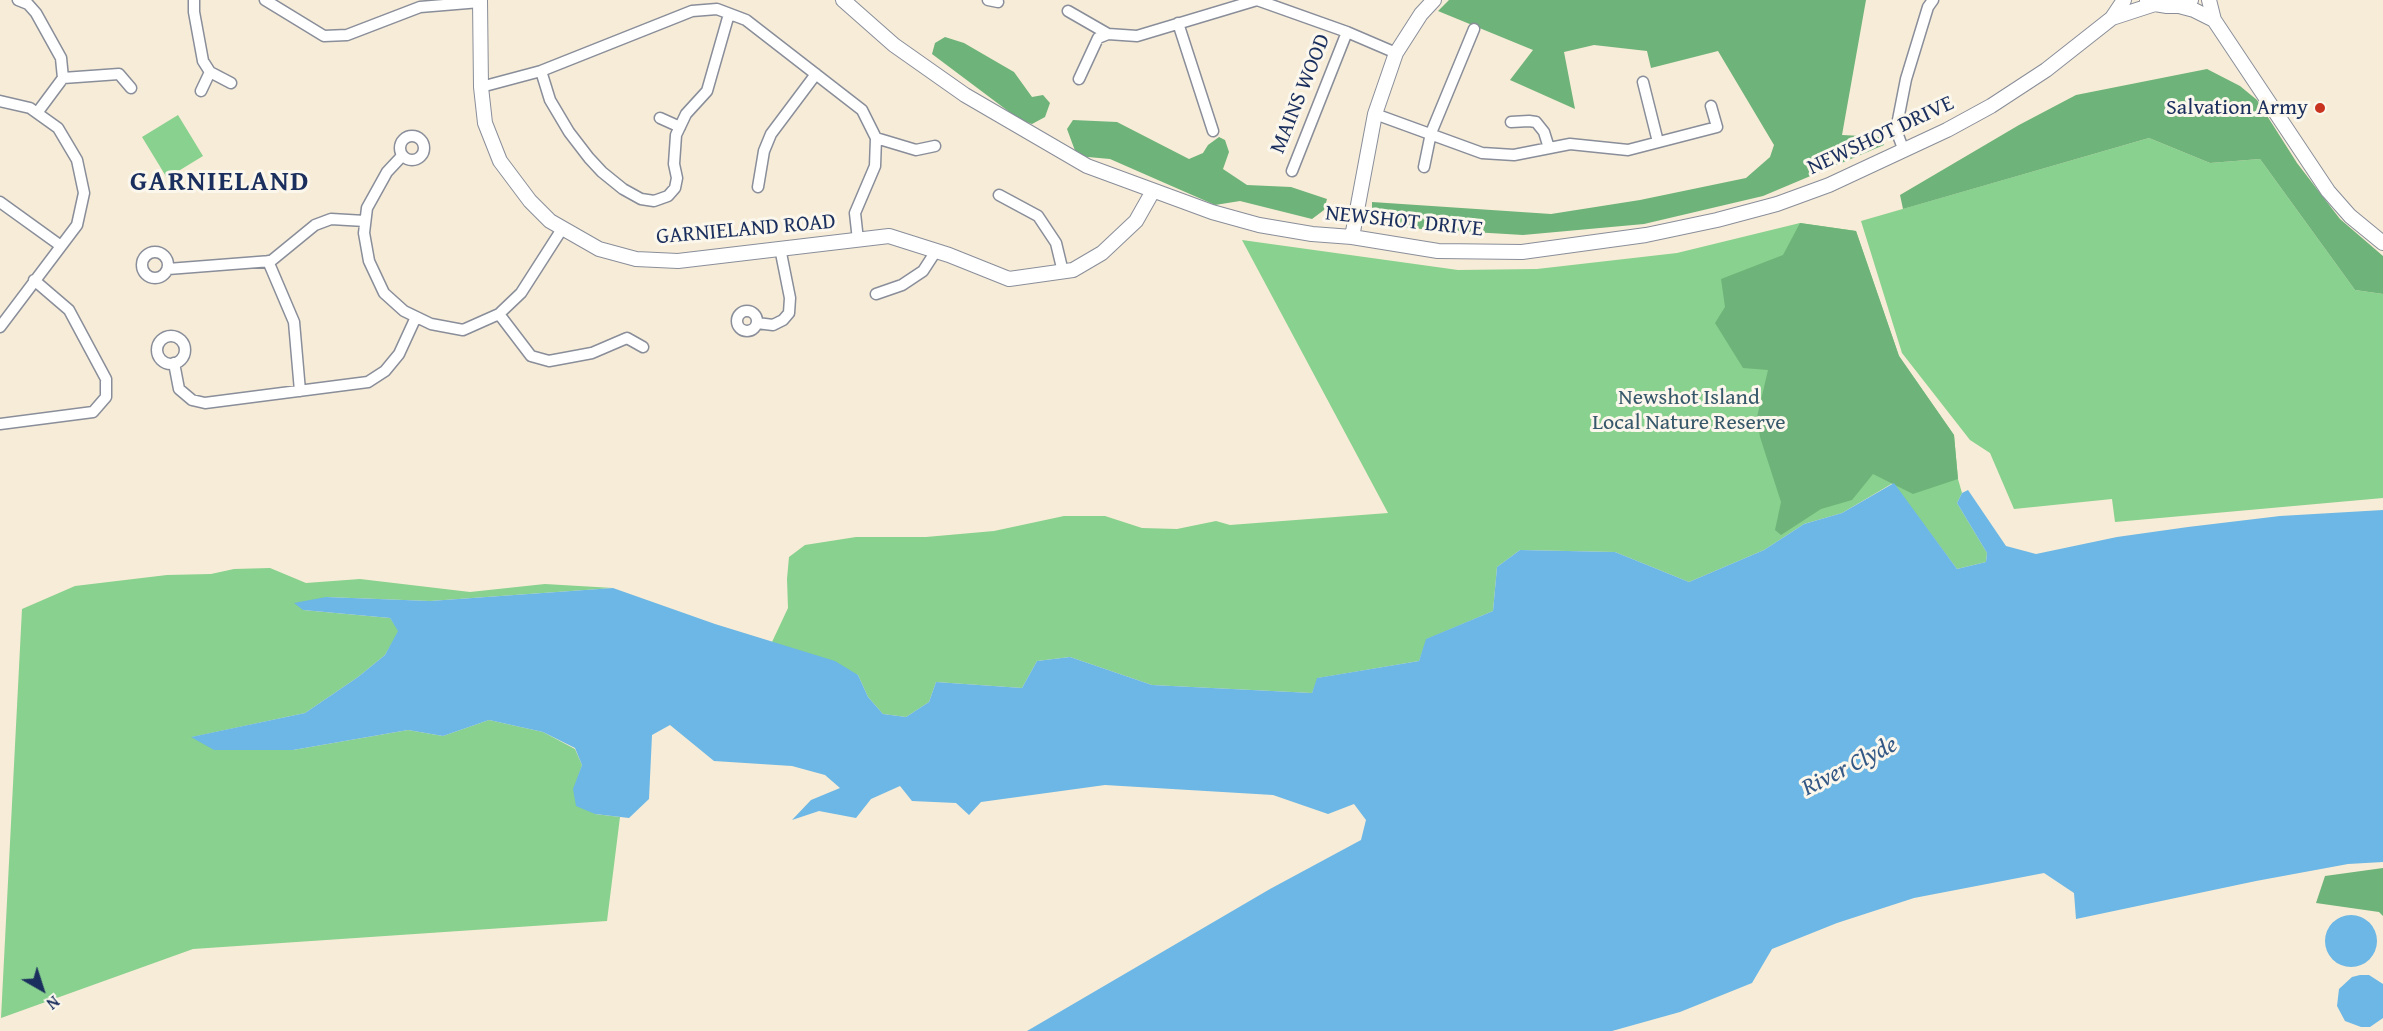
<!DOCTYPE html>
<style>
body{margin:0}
#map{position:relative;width:2383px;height:1031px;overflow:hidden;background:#f7ecd7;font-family:"Gentium Book Plus",serif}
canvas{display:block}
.north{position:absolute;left:12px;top:959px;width:60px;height:60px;-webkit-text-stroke:4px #fbf7ec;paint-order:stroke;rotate:141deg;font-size:16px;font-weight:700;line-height:24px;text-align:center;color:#1b2f5e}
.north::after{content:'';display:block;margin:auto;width:21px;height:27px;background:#1b2f5e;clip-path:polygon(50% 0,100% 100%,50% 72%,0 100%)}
</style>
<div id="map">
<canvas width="2383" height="1031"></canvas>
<div class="north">N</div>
</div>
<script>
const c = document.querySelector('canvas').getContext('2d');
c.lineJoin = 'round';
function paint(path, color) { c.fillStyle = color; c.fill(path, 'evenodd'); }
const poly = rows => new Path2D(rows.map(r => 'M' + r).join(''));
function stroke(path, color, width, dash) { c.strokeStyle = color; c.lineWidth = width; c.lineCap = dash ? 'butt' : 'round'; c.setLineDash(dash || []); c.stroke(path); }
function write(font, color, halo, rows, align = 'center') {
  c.font = font + ' "Gentium Book Plus",serif'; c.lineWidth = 6; c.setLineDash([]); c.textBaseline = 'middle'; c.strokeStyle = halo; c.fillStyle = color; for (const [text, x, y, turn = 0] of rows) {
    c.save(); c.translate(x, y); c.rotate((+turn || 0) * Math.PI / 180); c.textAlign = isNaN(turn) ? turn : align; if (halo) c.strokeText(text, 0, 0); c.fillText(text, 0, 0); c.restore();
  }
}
paint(poly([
 [178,115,203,156,167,178,142,137],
 [2149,138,2210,163,2260,159,2355,290,2383,294,2383,498,2115,522,2112,499,2014,509,1990,453,1970,440,1902,353,1861,221],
 [1800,223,1856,231,1899,356,1954,435,1958,479,1962,493,1957,503,1987,553,1986,562,1957,569,1893,483,1842,513,1804,524,1764,550,1689,582,1615,552,1520,550,1497,567,1493,611,1427,639,1419,661,1318,678,1312,693,1152,685,1070,657,1037,661,1022,688,936,682,929,702,906,717,883,714,868,697,858,675,772,642,788,608,787,579,789,557,805,545,856,537,926,537,994,531,1064,516,1105,516,1142,528,1177,529,1216,521,1230,525,1388,513,1242,240,1458,270,1537,269,1677,253],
 [270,568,306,583,360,579,470,592,545,584,613,588,430,601,326,597,303,610,390,618,399,631,385,655,358,677,305,713,192,737,293,750,408,730,443,736,489,720,543,732,575,749,582,765,574,789,595,814,620,817,607,921,193,949,1,1018,22,609,75,586,167,575,211,574,234,569]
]), '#88d18e');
paint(poly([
 [1449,0,1866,0,1842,135,1881,137,1884,145,1763,196,1644,224,1523,235,1372,226,1372,202,1551,214,1640,200,1746,178,1770,157,1774,145,1718,51,1651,68,1647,51,1594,45,1564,52,1575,109,1510,80,1533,50,1438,11],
 [945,37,964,43,1014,72,1032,97,1043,95,1050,103,1045,117,1032,124,1020,120,932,54,935,43],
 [2207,69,2240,86,2257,100,2297,163,2340,219,2383,256,2383,294,2355,290,2260,159,2210,163,2149,138,1903,209,1900,195,2019,125,2076,95],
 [1073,120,1117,122,1189,159,1203,153,1208,145,1219,137,1225,140,1229,152,1223,169,1247,185,1291,187,1327,199,1324,210,1312,219,1240,201,1215,205,1110,159,1077,156,1067,129],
 [1800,223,1856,231,1899,356,1954,435,1958,479,1913,494,1873,474,1852,500,1821,509,1781,535,1775,530,1781,502,1760,437,1757,417,1768,370,1743,368,1715,323,1725,307,1721,279,1783,255],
 [2383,868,2383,916,2379,912,2316,903,2325,876]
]), '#6eb379');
paint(poly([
 [1894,483,1957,569,1986,562,1987,553,1957,503,1962,493,1968,490,2006,546,2036,554,2117,537,2188,527,2280,516,2383,510,2383,862,2348,864,2256,881,2076,919,2074,893,2044,873,1914,898,1837,923,1772,949,1752,983,1680,1012,1612,1031,1027,1031,1270,889,1361,840,1366,820,1354,804,1328,814,1273,795,1105,785,981,802,969,815,956,803,912,801,900,786,871,799,856,818,819,811,792,820,811,800,840,788,825,775,792,766,714,761,670,725,652,735,649,799,629,818,595,814,576,806,573,789,582,765,575,748,543,732,489,720,443,736,408,730,293,750,214,750,191,737,305,713,358,677,385,655,398,631,390,618,303,610,294,603,326,597,430,601,613,588,715,624,835,661,858,675,868,697,883,714,906,717,929,702,936,682,1022,688,1037,661,1070,657,1152,685,1312,693,1317,678,1419,661,1426,639,1493,611,1497,567,1520,550,1615,552,1689,582,1764,550,1804,524,1842,513],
 '2325 941a26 26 0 1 1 52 0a26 26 0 1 1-52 0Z',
 [2360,975,2369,975,2383,984,2383,1018,2370,1027,2361,1027,2345,1021,2337,1006,2339,989,2352,977]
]), '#6cb7e5');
const minor = poly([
 [18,0,28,4,36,13,61,58,63,78,37,113],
 [194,0,194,12,203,61,210,72,201,91],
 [265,0,324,36,347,35,420,7,480,2],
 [988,0,998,2],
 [1068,11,1108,34],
 [1178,23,1213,131],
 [541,71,550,100,569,132,589,158,602,172,623,189,641,199,654,201,668,196,675,188,677,178,674,164,676,135,686,114,707,91,729,14],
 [210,72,231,83],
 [63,78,119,74,131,88],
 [1079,79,1098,38,1108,34,1137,36,1257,0,1347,32,1396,53],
 [1643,82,1658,142],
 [481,87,541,71,692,11,717,9,746,20,862,110,876,138,875,166,855,213,858,240],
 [0,101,30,108,58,128,77,160,84,193,77,225,0,327],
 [1375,114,1482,153,1514,155,1570,144,1628,150,1717,127,1711,106],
 [660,118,680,127],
 [1511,122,1529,121,1536,122,1544,132,1549,148],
 '400 148a12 12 0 1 1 24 0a12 12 0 1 1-24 0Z',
 [876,138,916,150,935,146],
 [1904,151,1896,130,1906,79,1928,7,1933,0],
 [402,156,387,172,367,208,364,233,369,261,384,293,404,311,431,324,463,330,499,314,521,293,562,229],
 [1424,167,1431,133,1474,29],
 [1292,171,1347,32],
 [758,187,764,151,771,134,816,74],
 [999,195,1038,216,1056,243,1063,272],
 [0,202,61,246],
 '142 265a13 13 0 1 1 26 0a13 13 0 1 1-26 0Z',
 [268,261,294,322,300,391],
 [168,269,271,261,315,225,331,219,365,221],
 [876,294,902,285,923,271,936,251],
 '737 321a10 10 0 1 1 20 0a10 10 0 1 1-20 0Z',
 [499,314,531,356,549,361,592,353,627,338,643,347],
 [757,323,773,325,783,320,789,313,790,298,780,248],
 '157 350a14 14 0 1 1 28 0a14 14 0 1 1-28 0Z',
 [174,363,179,389,192,400,205,403,368,382,385,371,399,354,416,317],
 [0,424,93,412,106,397,106,379,69,310,34,280]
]);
const tertiary = poly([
 [480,0,481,87,485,123,500,161,530,201,550,221,599,249,636,259,678,261,889,236,949,255,1009,279,1073,270,1102,253,1136,221,1153,191],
 [843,0,894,45,965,95,1087,166,1212,212,1259,225,1312,234,1352,237,1438,251,1522,252,1646,235,1717,220,1777,204,1829,185,1947,130,1991,106,2046,70,2112,18,2124,0],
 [2147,0,2155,4,2167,6,2179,6,2191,0],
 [2209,0,2214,20,2328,191,2350,216,2383,243],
 [2179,6,2194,10,2214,20],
 [2112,18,2155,4],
 [1352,237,1375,114,1396,53,1421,14,1434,0]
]);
stroke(minor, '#898e9a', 13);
stroke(tertiary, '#898e9a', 16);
stroke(minor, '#fff', 10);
stroke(tertiary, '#fff', 14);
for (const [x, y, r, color] of [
 [2320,108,6,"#c8321e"]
]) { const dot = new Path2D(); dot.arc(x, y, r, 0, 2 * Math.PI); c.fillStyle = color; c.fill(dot); stroke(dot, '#fbf7ec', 2); }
write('22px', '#1b2f5e', '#fbf7ec', [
 ["MAINS WOOD",1301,94,-68],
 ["NEWSHOT DRIVE",1881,136,-25],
 ["NEWSHOT DRIVE",1404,222,6],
 ["GARNIELAND ROAD",746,230,-5]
]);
write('22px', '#1b2f5e', '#fbf7ec', [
 ["Salvation Army",2308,108]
], 'right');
write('22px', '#36586a', '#fbf7ec', [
 ["Newshot Island",1689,398],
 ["Local Nature Reserve",1689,423]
]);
write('italic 24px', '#335886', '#fbf7ec', [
 ["River Clyde",1850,767,-27]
]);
c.letterSpacing = '1.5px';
write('bold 28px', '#1b2f5e', '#fbf7ec', [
 ["GARNIELAND",220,183]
]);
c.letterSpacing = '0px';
</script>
